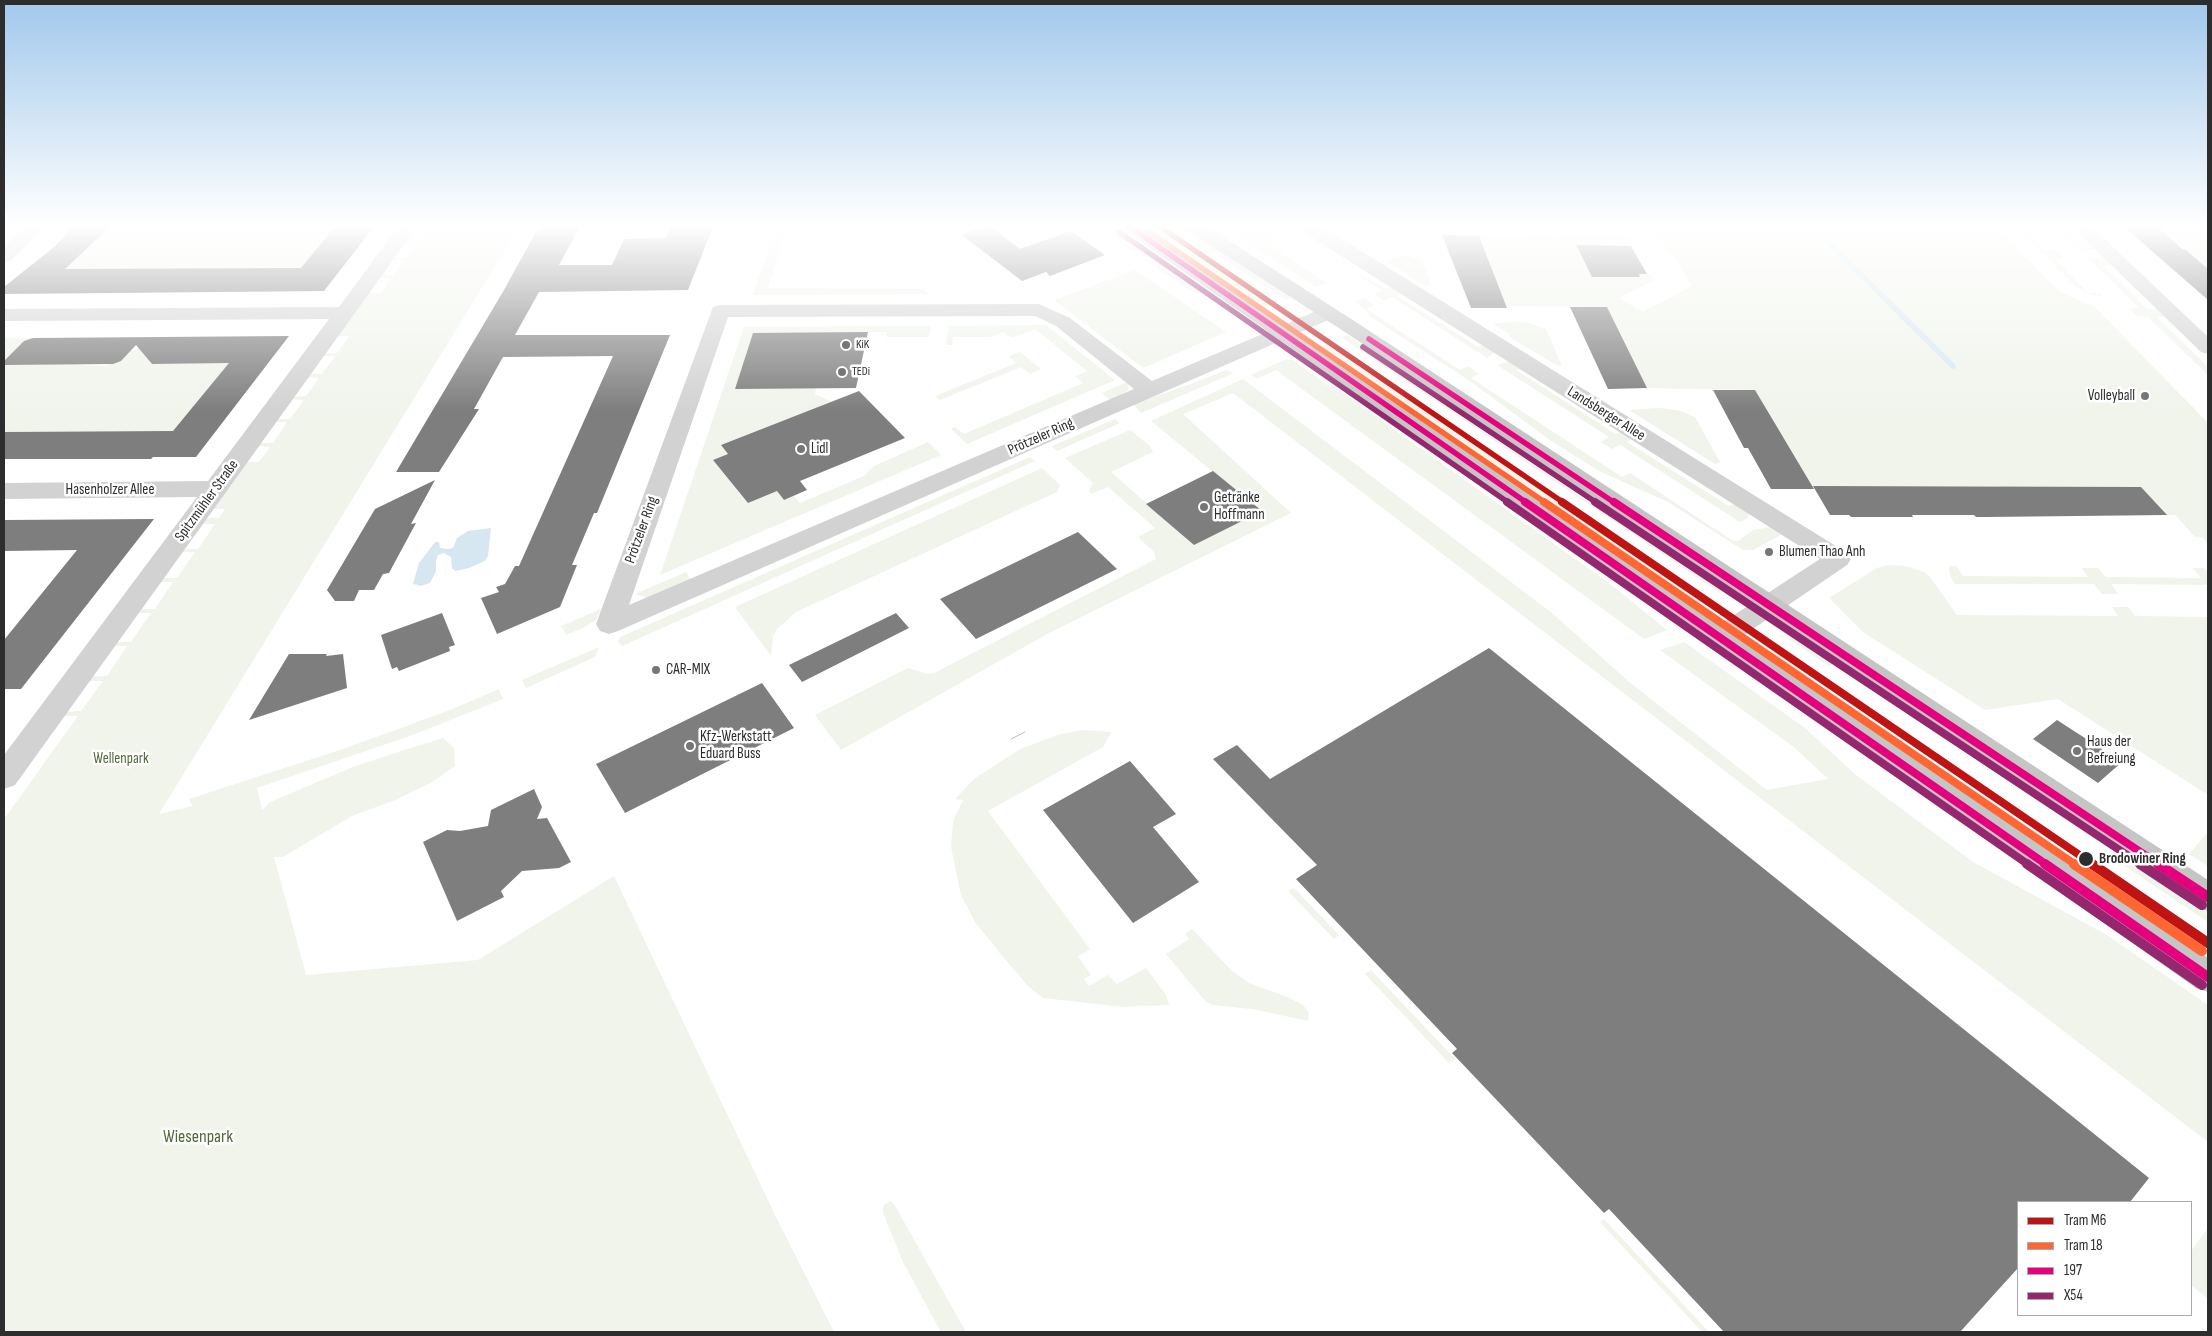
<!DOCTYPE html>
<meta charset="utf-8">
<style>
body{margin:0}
#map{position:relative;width:2212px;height:1336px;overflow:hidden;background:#fff;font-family:"Sofia Sans Condensed",sans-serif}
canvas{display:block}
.frame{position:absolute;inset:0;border:5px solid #2d2d2d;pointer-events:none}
.legend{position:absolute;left:2017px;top:1201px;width:175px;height:115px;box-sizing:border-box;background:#fff;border:1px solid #ababab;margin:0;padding:6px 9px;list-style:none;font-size:15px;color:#2d2d2d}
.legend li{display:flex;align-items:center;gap:10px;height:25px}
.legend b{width:25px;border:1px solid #ababab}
</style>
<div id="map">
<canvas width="2212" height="1336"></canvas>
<div class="frame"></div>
<ul class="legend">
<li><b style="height:6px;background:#be1414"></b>Tram M6</li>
<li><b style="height:6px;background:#f63"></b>Tram 18</li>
<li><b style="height:6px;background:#e5007d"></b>197</li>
<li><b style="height:6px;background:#95276e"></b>X54</li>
</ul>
</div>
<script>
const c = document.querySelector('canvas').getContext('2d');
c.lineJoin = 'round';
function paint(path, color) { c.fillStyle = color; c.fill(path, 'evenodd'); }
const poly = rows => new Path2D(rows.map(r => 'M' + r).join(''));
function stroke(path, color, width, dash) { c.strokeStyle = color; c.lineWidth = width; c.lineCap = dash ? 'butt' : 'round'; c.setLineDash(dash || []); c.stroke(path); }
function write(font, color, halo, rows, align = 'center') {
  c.font = font + ' "Sofia Sans Condensed",sans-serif'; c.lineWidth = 5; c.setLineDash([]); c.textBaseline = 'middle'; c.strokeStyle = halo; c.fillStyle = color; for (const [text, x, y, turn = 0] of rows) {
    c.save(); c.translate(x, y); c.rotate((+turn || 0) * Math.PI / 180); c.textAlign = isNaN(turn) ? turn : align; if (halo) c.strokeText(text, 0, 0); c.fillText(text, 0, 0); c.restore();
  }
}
paint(poly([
 [113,224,344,224,336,225,311,265,290,292,253,292,261,282,231,269,211,292,184,292,193,282,65,269,76,259,75,255,80,255,97,240,95,236,101,236],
 [521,224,159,814,193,806,189,799,346,748,450,710,499,689,503,699,413,735,257,788,262,810,270,802,353,767,395,753,443,738,454,748,455,766,431,783,395,800,352,816,283,857,274,857,306,975,478,960,614,876,776,1217,834,1332,4,1332,4,819,78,716,60,716,63,712,81,711,103,681,86,681,89,676,107,676,127,646,111,646,114,642,131,642,151,613,135,613,138,609,155,609,173,582,157,582,160,578,177,578,195,552,179,552,182,549,198,549,215,524,200,524,204,518,219,518,225,509,211,509,245,462,259,462,270,447,257,446,259,443,273,443,287,422,274,422,276,419,290,419,304,400,291,399,293,397,306,396,319,378,307,377,309,374,322,374,335,356,322,356,324,354,337,353,349,336,337,336,368,293,381,293,391,278,380,278,381,275,393,275,404,260,392,260,394,258,406,258,416,244,404,243,406,241,418,241,427,228,416,227,418,225],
 [777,224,788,224,768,288,923,289,929,294,753,295],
 [1095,224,1104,224,1143,251,1135,252],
 [1139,224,1149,224,1271,305,1263,309],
 [1171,224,1179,224,1291,298,1285,300],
 [1218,224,1261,224,1266,232,1277,242,1270,245,1327,283,1316,287],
 [1647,224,1993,224,2060,292,2095,307,2208,423,2208,544,2202,537,2195,537,2175,515,2166,515,2141,487,2101,487,2084,490,2080,487,2019,487,2001,489,1999,486,1813,486,1783,437,1779,437,1775,424,1755,390,1647,388,1607,307,1506,306,1492,270,1489,270,1489,261,1479,236,1445,235,1443,228,1469,229,1491,236,1628,235,1637,246,1608,243,1608,245,1579,245,1578,248,1582,256,1580,257,1590,273,1624,275,1625,277,1640,277,1639,274,1647,274,1656,279,1619,298,1643,312,1692,286,1673,255,1671,255,1656,235,1654,235],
 [2013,224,2020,224,2045,250,2055,250,2064,259,2055,259,2088,293,2100,293,2104,297,2092,295,2076,287],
 [2053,224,2061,224,2080,243,2091,243,2096,249,2080,251],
 [2154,224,2208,224,2208,269,2186,249,2182,249],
 [1406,255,1423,261,1431,284,1425,286,1386,261,1399,256],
 [2087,257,2107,259,2114,265,2104,266,2147,309,2159,309,2168,317,2157,317,2208,367,2208,375,2148,317,2137,316,2130,309,2139,308],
 [1156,260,1204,293,1199,294,1188,289,1148,262],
 [1135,270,1226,332,1143,368,1054,300],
 [1361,275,1385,289,1393,286,1403,293,1397,296,1478,347,1485,344,1497,351,1487,358,1392,297,1384,301,1374,294,1382,290,1359,276],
 [1364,298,1374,305,1366,309,1460,370,1468,366,1479,374,1471,378,1622,477,1630,473,1733,541,1738,541,1753,530,1776,526,1786,532,1753,550,1743,550,1668,502,1601,472,1551,441,1470,381,1369,316,1367,311,1355,302],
 [1520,322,1530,323,1546,329,1562,366,1556,365,1508,336,1510,334,1496,326,1494,323],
 [1046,325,1115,380,967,444,951,429,955,427,964,434,1083,383,1075,376,1087,371,1035,329,1012,338,1003,332,990,337,953,337,952,345,946,345,949,326],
 [931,326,929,337,886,337,887,332,868,332,735,389,816,388,815,394,832,402,721,445,728,454,713,460,748,503,777,491,784,500,794,496,800,503,864,476,874,466,928,442,941,455,660,575,744,327],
 [1347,335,1724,588,1725,591,1720,593,1342,338],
 [214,337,253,337,173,431,4,432,4,363,6,365,45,365,72,338,79,365,104,366,121,361,130,351,134,351,139,346,135,346,142,338,167,340,149,361,152,364,192,364],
 [4,338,33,338,24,341,4,361],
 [1327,344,1701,600,1705,603,1697,604,1320,347],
 [1020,352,1041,369,1030,374,1021,367,940,400,935,396,1016,363,1009,356],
 [1286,359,1293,360,1329,386,1339,390,1609,583,1667,630,1644,639,1276,370,1257,379,1251,375],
 [1513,360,1523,367,1516,370,1616,434,1623,430,1635,437,1627,442,1729,506,1737,502,1749,510,1748,518,1740,522,1620,445,1612,449,1601,442,1609,437,1497,365],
 [1226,370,1234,373,1141,413,1133,404,1191,384],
 [1243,379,1552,613,1628,681,1767,790,1828,779,1795,748,1660,650,1684,642,1805,728,1856,775,1973,862,2107,935,2208,1005,2208,1142,1233,393,1183,414,1291,513,1049,633,841,750,815,715,908,668,928,674,934,673,1156,559,1154,552,1138,537,1155,528,1108,487,1091,494,1089,491,1093,483,1065,458,1130,430,1150,446,1153,452,1111,472,1194,545,1261,511,1151,421],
 [1127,382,1129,388,1126,392,1110,400,1102,393],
 [1660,408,1681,411,1695,417,1720,462,1715,464,1629,410],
 [1115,419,1120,423,1057,451,1052,446],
 [1030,457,1035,461,622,646,618,642,620,637],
 [1042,468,1060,485,1057,492,796,612,777,629,773,636,771,656,735,607],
 [1889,565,1906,566,1924,572,1930,577,1957,615,2118,616,2112,607,2128,607,2135,616,2208,617,2208,795,2058,699,1985,710,1863,632,1829,598,1877,568],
 [1949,566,1956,566,1963,576,2088,577,2082,568,2098,568,2106,577,2201,578,2193,568,2203,568,2208,571,2208,585,2112,584,2118,594,2102,594,2094,584,1955,584,1950,576],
 [686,572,692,581,647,598,635,594],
 [601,609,596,620,583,628,566,635,561,626],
 [1794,633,1836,661,1829,666,1787,638],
 [599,647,595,657,526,688,522,680],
 [1772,649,1806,672,1798,678,1767,657,1766,654],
 [1083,730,1111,732,1103,747,988,811,1090,949,1078,956,1091,975,1084,979,1089,986,1108,975,1117,984,1146,968,1166,995,1169,1005,1123,1007,1043,998,1028,986,1004,958,975,922,961,895,951,847,953,821,963,800,955,799,975,778,1022,748,1061,734],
 [2208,832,2208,866,2189,854],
 [2126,854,2208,909,2208,922,2119,862],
 [2104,876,2208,947,2208,960,2097,883],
 [1294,888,1339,935,1334,939,1288,891],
 [1192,929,1232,971,1249,983,1290,998,1304,1006,1309,1013,1308,1021,1252,1009,1213,1005,1206,1002,1166,954,1189,939,1185,934],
 [1371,970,1455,1059,1449,1063,1365,974],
 [890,1201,894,1204,966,1332,941,1332,903,1262,883,1213,883,1206],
 [1604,1219,1709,1332,1702,1332,1600,1222],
 [2208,1228,2208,1299,2191,1285,2191,1251]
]), '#f0f4eb');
paint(poly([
 [491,528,488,556,485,561,469,568,455,571,452,568,451,557,444,553,438,555,436,561,436,571,430,583,421,586,413,584,419,563,435,542,439,542,440,548,448,549,453,548,457,538,468,531]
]), '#d7e7f1');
stroke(poly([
 [1850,224,1826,234,1828,242,1953,366]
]), '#d7e7f1', 5.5);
paint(poly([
 [76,224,113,224,65,269,301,268,336,225,376,224,324,291,4,294,4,287,54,247],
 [543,224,577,224,575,228,579,228,559,265,612,265,624,239,666,238,672,224,714,224,688,290,539,292,515,335,670,335,597,513,594,513,572,565,577,565,560,607,497,634,481,598,499,592,496,587,505,584,515,566,519,566,613,356,503,357,474,409,479,409,439,472,396,472,504,290,537,230,540,230],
 [2121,224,2154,224,2182,249,2185,249,2208,269,2208,300],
 [989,225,1020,249,1071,231,1105,255,1050,276,1046,272,1022,281,962,235],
 [1442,235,1479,236,1507,308,1471,308],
 [1576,245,1631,246,1647,274,1639,274,1640,277,1592,277],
 [1570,307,1607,307,1647,388,1608,389],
 [868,332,856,388,735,389,753,333],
 [289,336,196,457,153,457,151,459,4,459,4,432,173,431,229,363,152,364,136,345,121,361,113,364,4,365,4,361,24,341,33,338],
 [1713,390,1755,390,1814,489,1771,489,1748,448,1744,448],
 [859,391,905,438,800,481,807,490,784,500,777,491,748,503,713,460,728,454,721,445],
 [1213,471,1262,511,1194,545,1146,504],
 [435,480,411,524,416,523,389,573,383,574,374,590,359,590,354,601,335,601,327,590,375,509],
 [1813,486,2141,487,2167,515,1986,517,1976,517,1974,515,1912,515,1913,517,1851,517,1849,515,1830,515],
 [154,519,21,689,4,689,4,640,77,550,4,551,4,520],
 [1078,532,1117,569,976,639,940,599],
 [442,613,455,645,449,647,450,651,399,671,397,667,392,669,381,635],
 [896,613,909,628,802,682,789,665],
 [1489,648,2149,1178,2130,1202,2018,1202,2018,1268,1960,1332,1724,1332,1609,1209,1604,1213,1452,1053,1457,1049,1296,879,1317,865,1213,759,1237,745,1270,779],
 [289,654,327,654,326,656,343,654,347,688,249,720],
 [762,683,794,728,625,813,596,764],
 [2057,720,2122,762,2098,783,2033,739],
 [1130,761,1176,814,1153,827,1199,882,1133,923,1043,810],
 [534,789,542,807,537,819,547,818,571,862,559,868,522,871,501,891,504,897,457,921,423,842,447,830,460,831,488,826,491,810]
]), '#7e7e7e');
paint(poly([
 [28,224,49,224,11,260,4,262,4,246,28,224],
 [400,224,419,224,15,785,4,789,4,755,197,497,4,499,4,483,208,481,329,319,4,321,4,309,339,307,400,224],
 [1295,224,1318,224,1847,553,1851,559,1847,565,1731,644,1721,647,1711,644,1708,637,1711,630,1820,559,1297,228,1295,224],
 [2069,224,2089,224,2208,337,2208,354,2201,352,2069,224],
 [1039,304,1070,318,1152,381,1321,309,1328,307,1335,309,1338,313,1335,317,618,631,609,634,600,631,596,624,713,307,720,305,1039,304],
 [1035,316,1056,326,1134,389,629,605,728,317,1035,316]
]), '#d2d2d2');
paint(poly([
 [1116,224,1138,224,2208,958,2208,992,2196,988,1116,224],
 [1181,224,1203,224,1359,324,2208,880,2208,911,2197,907,1345,332,1183,228,1181,224]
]), '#c5c5c5');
stroke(poly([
 [1011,739,1025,732]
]), '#b9b9b9', 1);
stroke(poly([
 [1126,224,1527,503],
 [1369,339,1615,503]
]), '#e5007d', 5.5);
stroke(poly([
 [1525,502,2047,865],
 [1614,502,2160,865]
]), '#e5007d', 8);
stroke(poly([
 [2045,864,2208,977],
 [2158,864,2208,897]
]), '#e5007d', 10);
stroke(poly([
 [1119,232,1509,503],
 [1363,347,1597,503]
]), '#95276e', 5.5);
stroke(poly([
 [1507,502,2029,865],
 [1595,502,2142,865]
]), '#95276e', 8);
stroke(poly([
 [2027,864,2202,985],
 [2140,864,2202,905]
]), '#95276e', 10);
stroke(poly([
 [1156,224,1564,503]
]), '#be1414', 5.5);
stroke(poly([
 [1562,502,2094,865]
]), '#be1414', 8);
stroke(poly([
 [2092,864,2208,943]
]), '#be1414', 10);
stroke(poly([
 [1149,232,1546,503]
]), '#f63', 5.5);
stroke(poly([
 [1544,502,2076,865]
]), '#f63', 8);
stroke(poly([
 [2074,864,2202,951]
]), '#f63', 10);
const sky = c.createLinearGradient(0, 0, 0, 411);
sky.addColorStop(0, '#a1c8ec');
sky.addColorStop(0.55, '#fff');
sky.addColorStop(1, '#ffffff00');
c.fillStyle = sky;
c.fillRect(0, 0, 2212, 411);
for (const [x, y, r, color] of [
 [846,345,5,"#767676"],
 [842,372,5,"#767676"],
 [2145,396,5,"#767676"],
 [801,449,5,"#767676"],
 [1204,507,5,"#767676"],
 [1769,552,5,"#767676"],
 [656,670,5,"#767676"],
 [690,746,5,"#767676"],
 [2077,751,5,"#767676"],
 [2086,859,8,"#2d2d2d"]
]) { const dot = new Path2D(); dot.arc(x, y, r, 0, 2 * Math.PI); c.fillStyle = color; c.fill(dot); stroke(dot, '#fff', 2); }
write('12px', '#2d2d2d', '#fff', [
 ["KiK",856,345],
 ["TEDi",852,372]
], 'left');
write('15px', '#2d2d2d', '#fff', [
 ["Volleyball",2135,396,"right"],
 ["Lidl",811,449],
 ["Getränke",1214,498],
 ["Hoffmann",1214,515],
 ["Blumen Thao Anh",1779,552],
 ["CAR-MIX",666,670],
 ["Kfz-Werkstatt",700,737],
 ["Eduard Buss",700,754],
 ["Haus der",2087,742],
 ["Befreiung",2087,759]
], 'left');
write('15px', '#2d2d2d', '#fff', [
 ["Landsberger Allee",1606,414,32],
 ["Prötzeler Ring",1041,437,-24],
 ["Hasenholzer Allee",110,490],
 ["Spitzmühler Straße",207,501,-54],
 ["Prötzeler Ring",642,530,-70]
]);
write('15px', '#50693a', '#fff', [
 ["Wellenpark",121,759]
]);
write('bold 15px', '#2d2d2d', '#fff', [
 ["Brodowiner Ring",2099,859]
], 'left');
write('18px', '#50693a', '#fff', [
 ["Wiesenpark",198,1137]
]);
</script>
